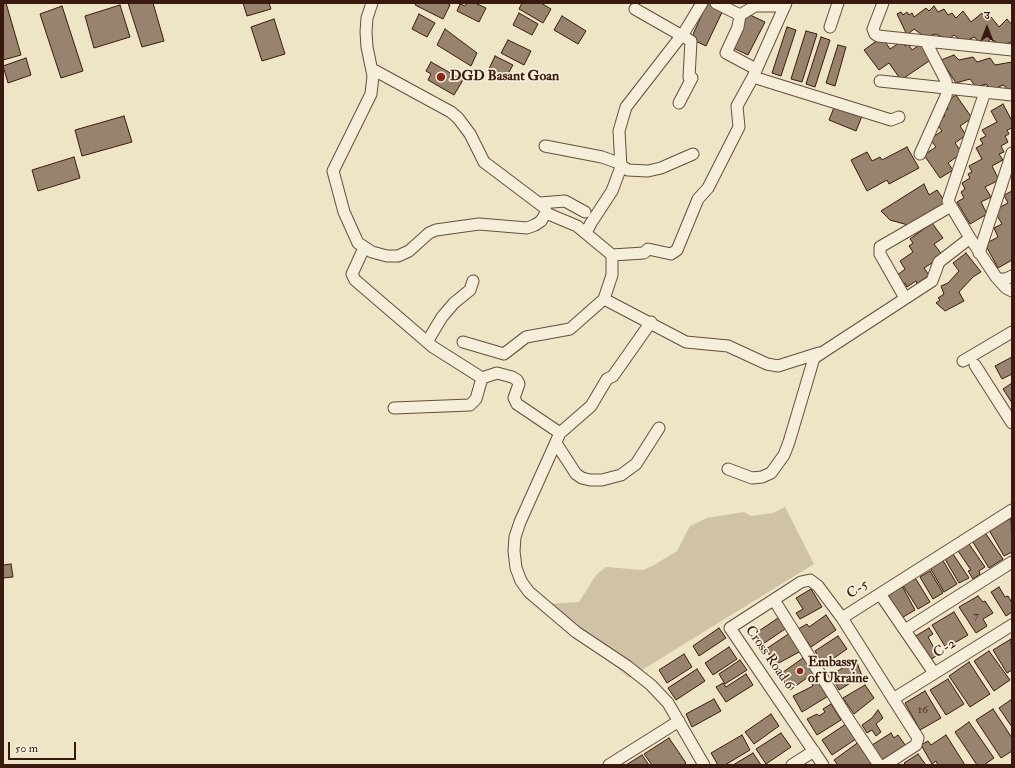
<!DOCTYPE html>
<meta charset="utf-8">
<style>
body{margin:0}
#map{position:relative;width:1015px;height:768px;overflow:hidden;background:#eee5c6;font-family:"IM FELL Double Pica","Noto Serif Devanagari",serif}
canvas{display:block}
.frame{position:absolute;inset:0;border:4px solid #3a1a0e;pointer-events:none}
.north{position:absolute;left:967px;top:8px;width:40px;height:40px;-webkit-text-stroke:3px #f4eeda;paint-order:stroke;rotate:0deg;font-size:11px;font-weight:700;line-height:16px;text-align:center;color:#3a1a0e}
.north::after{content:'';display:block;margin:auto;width:14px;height:18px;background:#3a1a0e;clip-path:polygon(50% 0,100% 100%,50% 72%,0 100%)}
.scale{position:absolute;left:8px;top:742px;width:68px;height:18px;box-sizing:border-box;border:2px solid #3a1a0e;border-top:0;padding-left:5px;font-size:12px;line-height:14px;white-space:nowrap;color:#3a1a0e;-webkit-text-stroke:3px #f4eeda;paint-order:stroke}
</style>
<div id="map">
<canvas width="1015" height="768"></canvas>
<div class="frame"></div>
<div class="north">उ</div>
<div class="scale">50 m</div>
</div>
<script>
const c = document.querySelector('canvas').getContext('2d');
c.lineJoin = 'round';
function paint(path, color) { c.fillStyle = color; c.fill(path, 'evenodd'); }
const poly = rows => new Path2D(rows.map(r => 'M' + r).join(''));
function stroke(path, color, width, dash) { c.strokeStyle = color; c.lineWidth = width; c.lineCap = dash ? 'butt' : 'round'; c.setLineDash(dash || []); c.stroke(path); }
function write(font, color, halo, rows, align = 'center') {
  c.font = font + ' "IM FELL Double Pica",serif'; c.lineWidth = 3.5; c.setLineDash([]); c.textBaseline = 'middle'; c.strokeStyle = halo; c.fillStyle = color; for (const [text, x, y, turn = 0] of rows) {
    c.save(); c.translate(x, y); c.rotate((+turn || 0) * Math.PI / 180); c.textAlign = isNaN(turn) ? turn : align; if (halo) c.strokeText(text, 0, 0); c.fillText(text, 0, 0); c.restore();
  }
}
paint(poly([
 [785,507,814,564,629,678,547,604,579,602,596,575,606,567,643,570,654,565,677,551,690,526,707,518,744,512,751,516,773,513]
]), '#cfc2a7');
const building = poly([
 [3,3,6,3,21,55,3,60,3,3],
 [128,3,153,3,164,41,142,47,128,3],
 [243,3,269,3,271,9,247,16,243,3],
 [416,3,446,3,450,5,443,19,415,5,416,3],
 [467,3,475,3,486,8,479,22,457,11,460,4,465,6,467,3],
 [522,3,541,3,551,9,543,23,519,9,522,3],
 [707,3,712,3,724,8,706,46,691,39,707,3],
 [120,5,130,37,94,48,85,16,120,5],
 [62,6,83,71,61,78,40,14,62,6],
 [934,6,938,12,944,9,948,15,952,13,956,18,963,11,971,22,982,13,986,20,991,17,999,27,1007,19,1012,25,1012,42,1001,45,991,39,983,45,974,37,964,42,954,35,948,40,936,34,925,37,914,29,907,35,897,14,901,12,903,15,907,12,909,15,912,13,914,17,926,8,929,11,934,6],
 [519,13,538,24,532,35,513,25,519,13],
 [419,14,435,23,427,37,412,29,419,14],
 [748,14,765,22,748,55,731,47,748,14],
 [562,16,586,31,578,44,554,30,562,16],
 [274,19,285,54,262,61,251,27,274,19],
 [787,27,796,30,781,76,772,73,787,27],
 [445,29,477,53,471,66,437,45,445,29],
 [806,31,817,34,802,82,791,79,806,31],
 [821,37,830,40,815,87,806,84,821,37],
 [882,37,890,49,902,41,905,46,908,44,912,50,921,44,932,59,901,80,889,63,879,70,864,50,882,37],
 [508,40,531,51,524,65,501,53,508,40],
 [838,45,846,47,835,86,826,83,838,45],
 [954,55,959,60,973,57,977,62,990,58,995,65,1012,62,1012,92,1003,85,992,90,986,84,976,87,970,79,956,83,941,60,954,55],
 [495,56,513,65,505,79,488,71,495,56],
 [26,58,31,75,8,83,3,66,26,58],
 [431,62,463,80,454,95,428,80,431,74,426,71,431,62],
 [956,95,972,118,960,126,966,135,955,143,962,153,948,163,953,170,940,178,924,155,936,147,930,139,942,131,936,123,945,116,943,112,948,109,944,103,956,95],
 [1003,104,1012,121,1012,128,1007,130,1009,134,1005,136,1008,142,1001,146,1004,152,999,154,1003,160,992,166,999,180,985,187,991,197,981,202,987,214,970,224,957,202,964,198,961,192,965,189,962,183,970,178,968,174,972,172,969,166,982,159,976,148,983,144,980,139,986,136,982,130,997,122,991,111,1003,104],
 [835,105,862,116,856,131,829,120,835,105],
 [124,116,132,142,82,156,75,130,124,116],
 [907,147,919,168,889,184,887,180,867,191,851,160,867,152,872,161,880,157,882,160,907,147],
 [74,157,80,178,38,191,32,170,74,157],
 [924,184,929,195,937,190,946,203,908,225,890,220,881,211,924,184],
 [1012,191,1012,260,998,268,985,244,998,237,994,228,1002,224,994,210,1008,203,1004,195,1012,191],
 [932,223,943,238,934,244,943,256,924,268,929,275,917,284,916,281,907,287,905,283,901,286,895,277,905,269,900,261,913,252,909,246,913,243,910,239,932,223],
 [966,253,981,272,973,277,959,292,964,301,945,311,936,303,940,300,938,298,944,294,941,286,948,283,959,271,953,263,966,253],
 [1012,357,1012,374,1002,379,995,366,1012,357],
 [1012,383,1012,403,1003,389,1012,383],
 [1011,518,1012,552,1004,556,989,530,1011,518],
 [984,531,1003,559,989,568,971,539,984,531],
 [967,541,985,567,979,571,980,574,973,579,968,571,971,570,956,548,967,541],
 [953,554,969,578,959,583,945,559,953,554],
 [942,559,957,584,944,592,929,566,942,559],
 [11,564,13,577,3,578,3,565,11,564],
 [930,571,943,593,933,599,920,577,930,571],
 [914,576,930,602,918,609,902,584,914,576],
 [901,584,915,610,900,619,885,593,901,584],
 [999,587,1005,597,1008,596,1012,603,1012,612,1006,616,991,592,999,587],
 [811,589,822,607,800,619,796,613,803,609,796,598,811,589],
 [978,596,983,602,985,601,993,613,983,619,987,626,976,633,959,607,978,596],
 [954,612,968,635,946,648,932,625,954,612],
 [826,615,836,630,811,647,798,629,807,624,809,627,826,615],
 [781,616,788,627,760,646,753,635,781,616],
 [719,628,726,638,699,656,693,646,719,628],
 [929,628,933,634,928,637,938,655,928,661,914,637,929,628],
 [790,633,801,651,775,665,766,649,790,633],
 [838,636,847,649,824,665,815,651,838,636],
 [1011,639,1012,670,1007,673,993,650,1011,639],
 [729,647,737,659,713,675,705,663,729,647],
 [989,651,1010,680,994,691,974,661,989,651],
 [684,654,692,667,667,683,659,670,684,654],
 [803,658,814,673,790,690,779,675,803,658],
 [740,660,747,670,725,684,719,674,740,660],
 [856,660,862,676,839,690,831,675,856,660],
 [969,662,990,694,970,707,949,676,969,662],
 [697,669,705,681,676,700,668,688,697,669],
 [746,674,753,685,726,702,716,687,723,683,726,687,746,674],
 [817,674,830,695,802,712,793,696,813,686,809,679,817,674],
 [948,679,964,704,946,715,930,690,948,679],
 [865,685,874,698,854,714,843,698,865,685],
 [925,691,941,718,920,730,905,703,925,691],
 [714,699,721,711,692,727,686,714,714,699],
 [1012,699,1012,727,999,708,1012,699],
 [831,704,841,720,817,735,807,719,817,714,819,716,825,712,823,709,831,704],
 [993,709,1012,738,1012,751,1001,758,976,720,993,709],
 [878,710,883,718,876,724,881,732,876,736,872,730,867,733,862,725,872,718,878,710],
 [771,714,779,726,754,744,745,732,771,714],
 [969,722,994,758,984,765,977,765,955,732,969,722],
 [846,724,856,739,832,755,822,740,846,724],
 [781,733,791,747,766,764,756,749,781,733],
 [891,733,894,738,898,735,906,746,880,763,869,747,891,733],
 [742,735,750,750,725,765,718,765,711,753,742,735],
 [946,735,965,765,938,765,936,761,932,764,921,745,928,741,931,745,946,735],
 [669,738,686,763,683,765,652,765,644,754,669,738],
 [860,741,875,761,870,765,838,765,834,760,860,741],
 [753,753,761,765,733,765,753,753],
 [918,754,926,765,906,765,904,763,918,754],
 [642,755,649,765,626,765,642,755]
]);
paint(building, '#98846e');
stroke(building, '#3a1a0e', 1);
const minor = poly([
 [716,3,740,15,755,6,785,6],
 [786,3,753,77,891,120,899,117],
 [883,3,873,29,875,34,878,36,1012,50],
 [635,9,691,41,689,77,692,78,679,103],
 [740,15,738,27,726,53,756,69],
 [830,27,838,3],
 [372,69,451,112,458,118,470,134,484,162,545,208,546,213,541,221,535,225,527,228,479,224,436,230,429,233,409,251,398,256,387,256,372,252,358,243,344,212,333,171,371,94,373,76,367,47,366,32,367,18,372,3],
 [880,81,1012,95],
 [985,92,948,201,970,238,996,277,1006,288,1012,291],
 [545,146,602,157,616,162,628,170,648,171,661,168,693,154],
 [920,154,946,96,947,88,946,81,926,42],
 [540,203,565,201,585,212],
 [586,233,591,223,612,191,621,167,619,131,626,107,685,31,702,3],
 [364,248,352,274,355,280,433,347,482,378,476,399,470,405,394,408],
 [979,253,1012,153],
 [612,255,644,253,648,249,671,254,677,250,698,199,708,188,739,127,737,106,753,77],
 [999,279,1006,279,1012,276],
 [905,298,880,254,880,247,951,206],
 [604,299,686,342,728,346,767,364,778,366,819,353],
 [651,322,613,376,607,379,591,406,560,433,520,522,515,537,514,551,516,568,521,581,529,592,576,632,627,666,651,685,668,703,704,765],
 [427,342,442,317,454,303,470,290,473,281],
 [463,342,504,354,526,337,570,329,604,299,612,275,612,255,577,226,546,213],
 [963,361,1012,332],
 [975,365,1012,423],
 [482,378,497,373,512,377,517,380,519,384,514,398,517,404,560,433],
 [556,443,576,474,582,478,590,480,602,480,621,475,636,464,659,428],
 [728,469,752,478,762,477,771,473,784,455,789,442,814,358,932,281,939,262,970,238],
 [880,594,934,673],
 [774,600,845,714,879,765],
 [842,618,1012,510],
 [905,630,1012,562],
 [893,699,1012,625],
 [609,765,679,721],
 [792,765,814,751],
 [823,765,730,628,801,582,810,580,818,586,842,618,918,738,916,745,885,765]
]);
stroke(minor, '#674d3c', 13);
stroke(minor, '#f4eeda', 11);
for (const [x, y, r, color] of [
 [441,77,5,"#8f2418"],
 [800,671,4,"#8f2418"]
]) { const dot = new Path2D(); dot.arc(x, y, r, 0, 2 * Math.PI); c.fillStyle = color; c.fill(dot); stroke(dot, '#f4eeda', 1.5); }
write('12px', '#523426', null, [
 ["7",976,616],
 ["16",923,710]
]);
write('bold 14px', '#3a1a0e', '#f4eeda', [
 ["DGD Basant Goan",450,77],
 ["Embassy",808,663],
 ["of Ukraine",808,679]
], 'left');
write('14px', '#3a1a0e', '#f4eeda', [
 ["C-5",858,590,-33],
 ["C-2",945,649,-32],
 ["Cross Road 6",769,658,55]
]);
</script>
